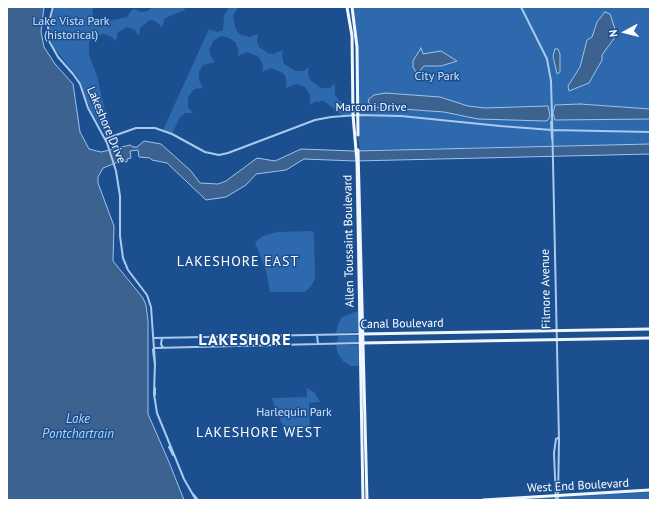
<!DOCTYPE html>
<style>
body{margin:0}
#map{position:relative;width:657px;height:507px;overflow:hidden;background:#1b4f8f;font-family:"PT Sans",sans-serif}
canvas{display:block}
.frame{position:absolute;inset:0;border:8px solid #fff;pointer-events:none}
.north{position:absolute;left:605px;top:12px;width:40px;height:40px;-webkit-text-stroke:3px #1b4f8f;paint-order:stroke;rotate:263deg;font-size:11px;font-weight:700;line-height:16px;text-align:center;color:#fff}
.north::after{content:'';display:block;margin:auto;width:14px;height:18px;background:#fff;clip-path:polygon(50% 0,100% 100%,50% 72%,0 100%)}
</style>
<div id="map">
<canvas width="657" height="507"></canvas>
<div class="frame"></div>
<div class="north">N</div>
</div>
<script>
const c = document.querySelector('canvas').getContext('2d');
c.lineJoin = 'round';
function paint(path, color) { c.fillStyle = color; c.fill(path, 'evenodd'); }
const poly = rows => new Path2D(rows.map(r => 'M' + r).join(''));
function stroke(path, color, width, dash) { c.strokeStyle = color; c.lineWidth = width; c.lineCap = dash ? 'butt' : 'round'; c.setLineDash(dash || []); c.stroke(path); }
function write(font, color, halo, rows, align = 'center') {
  c.font = font + ' "PT Sans",sans-serif'; c.lineWidth = 3; c.setLineDash([]); c.textBaseline = 'middle'; c.strokeStyle = halo; c.fillStyle = color; for (const [text, x, y, turn = 0] of rows) {
    c.save(); c.translate(x, y); c.rotate((+turn || 0) * Math.PI / 180); c.textAlign = isNaN(turn) ? turn : align; if (halo) c.strokeText(text, 0, 0); c.fillText(text, 0, 0); c.restore();
  }
}
paint(poly([
 [55,7,94,7,92,11,94,18,105,22,127,17,132,10,135,9,141,12,147,11,153,7,184,7,185,10,165,18,162,27,155,21,150,20,140,28,139,36,135,30,127,27,118,32,116,41,110,36,104,34,95,36,89,42,89,55,97,76,105,111,113,134,107,136,92,113,76,75,53,47,48,29],
 [229,7,238,7,233,16,235,27,239,34,249,37,258,34,257,41,259,47,268,53,273,54,283,50,282,55,284,64,296,71,303,71,309,67,308,73,310,80,321,88,329,88,335,84,335,95,339,100,353,109,353,115,343,116,324,101,315,102,310,105,310,95,305,87,296,84,286,88,286,78,283,73,271,68,262,72,263,65,259,57,247,52,238,56,238,49,235,42,229,38,221,36,214,40,209,50,211,57,215,62,203,65,199,72,199,80,203,88,194,89,188,98,188,107,193,113,186,113,180,117,172,134,163,130,209,29,217,32,223,30,224,16],
 [352,7,650,7,650,144,360,150,358,137,357,47],
 [277,232,312,231,314,233,315,279,311,286,305,292,270,292,266,271,255,242,263,236],
 [355,312,359,312,358,332,336,333,338,324,342,317],
 [338,336,357,336,358,342,337,343],
 [336,345,358,345,359,366,351,366,343,361,338,354],
 [307,388,315,393,320,402,309,403,310,430,288,436,276,411,272,398,307,397],
 [650,492,650,500,512,500]
]), '#2e69ad');
const water = poly([
 [7,7,44,7,41,32,44,47,55,64,73,84,80,132,89,149,101,152,130,145,133,147,137,147,144,141,161,144,191,171,200,183,218,184,226,181,257,158,275,161,301,149,354,151,650,144,650,154,355,161,304,159,286,170,256,174,246,185,226,197,206,200,167,163,152,160,150,158,139,157,138,150,130,151,131,158,127,159,127,162,121,161,103,168,98,177,98,183,114,226,113,261,143,298,146,305,148,321,148,414,169,462,184,500,7,500,7,7],
 [605,12,610,14,615,29,615,37,602,55,602,60,589,83,569,91,568,86,580,67,587,40,592,37,597,22,605,12],
 [421,48,423,54,441,51,457,61,441,66,424,66,417,74,413,67,413,61,421,48],
 [555,49,558,49,560,54,560,72,557,74,553,56,555,49],
 [385,93,440,97,468,106,485,108,548,106,550,116,548,120,545,121,478,119,444,112,374,107,368,102,369,99,374,95,385,93],
 [580,104,650,109,650,119,555,120,553,113,555,105,580,104]
]);
paint(water, '#3c6290');
stroke(water, '#9cc4f0', 1);
stroke(poly([
 [53,7,48,26,49,41,58,57,73,74,80,84,88,108,107,143,116,171,120,196,120,236,123,258,128,270,147,295,151,307,155,363,154,394,157,413,184,479,196,500],
 [521,7,547,59,551,81,552,115],
 [552,115,559,440,558,500],
 [551,122,552,139],
 [105,139,136,128,155,128,172,134,205,152,219,155,228,153,315,120,331,117,358,115,401,116,500,126,552,130,650,132],
 [317,335,318,344],
 [248,336,248,346],
 [154,338,360,334],
 [162,338,161,344,163,348],
 [154,348,360,343],
 [154,348,153,350,155,365],
 [155,395,155,388],
 [169,447,173,455],
 [192,493,198,500],
 [556,500,554,453,556,439,558,438]
]), '#a9c9ee', 2);
stroke(poly([
 [347,7,352,36,353,115,357,162,363,500],
 [352,7,357,47,358,135],
 [358,150,367,500],
 [362,334,650,329],
 [362,343,650,338],
 [483,500,650,490]
]), '#f0f6ff', 3);
write('12px', '#cfe3fa', '#1b4f8f', [
 ["Lake Vista Park",71,22],
 ["(historical)",71,36],
 ["City Park",437,77],
 ["Harlequin Park",294,413]
]);
write('12px', '#fff', '#1b4f8f', [
 ["Marconi Drive",371,108],
 ["Lakeshore Drive",106,125,67],
 ["Allen Toussaint Boulevard",349,241,-91],
 ["Filmore Avenue",546,289,-91],
 ["Canal Boulevard",402,324,-1],
 ["West End Boulevard",578,486,-3]
]);
write('italic 13px', '#b5d3f5', '#1b4f8f', [
 ["Lake",78,419],
 ["Pontchartrain",78,434]
]);
c.letterSpacing = '1px';
write('14px', '#fff', '#1b4f8f', [
 ["LAKESHORE EAST",238,262],
 ["LAKESHORE WEST",259,433]
]);
c.letterSpacing = '0px';
c.letterSpacing = '1px';
write('bold 16px', '#fff', '#1b4f8f', [
 ["LAKESHORE",245,340]
]);
c.letterSpacing = '0px';
</script>
